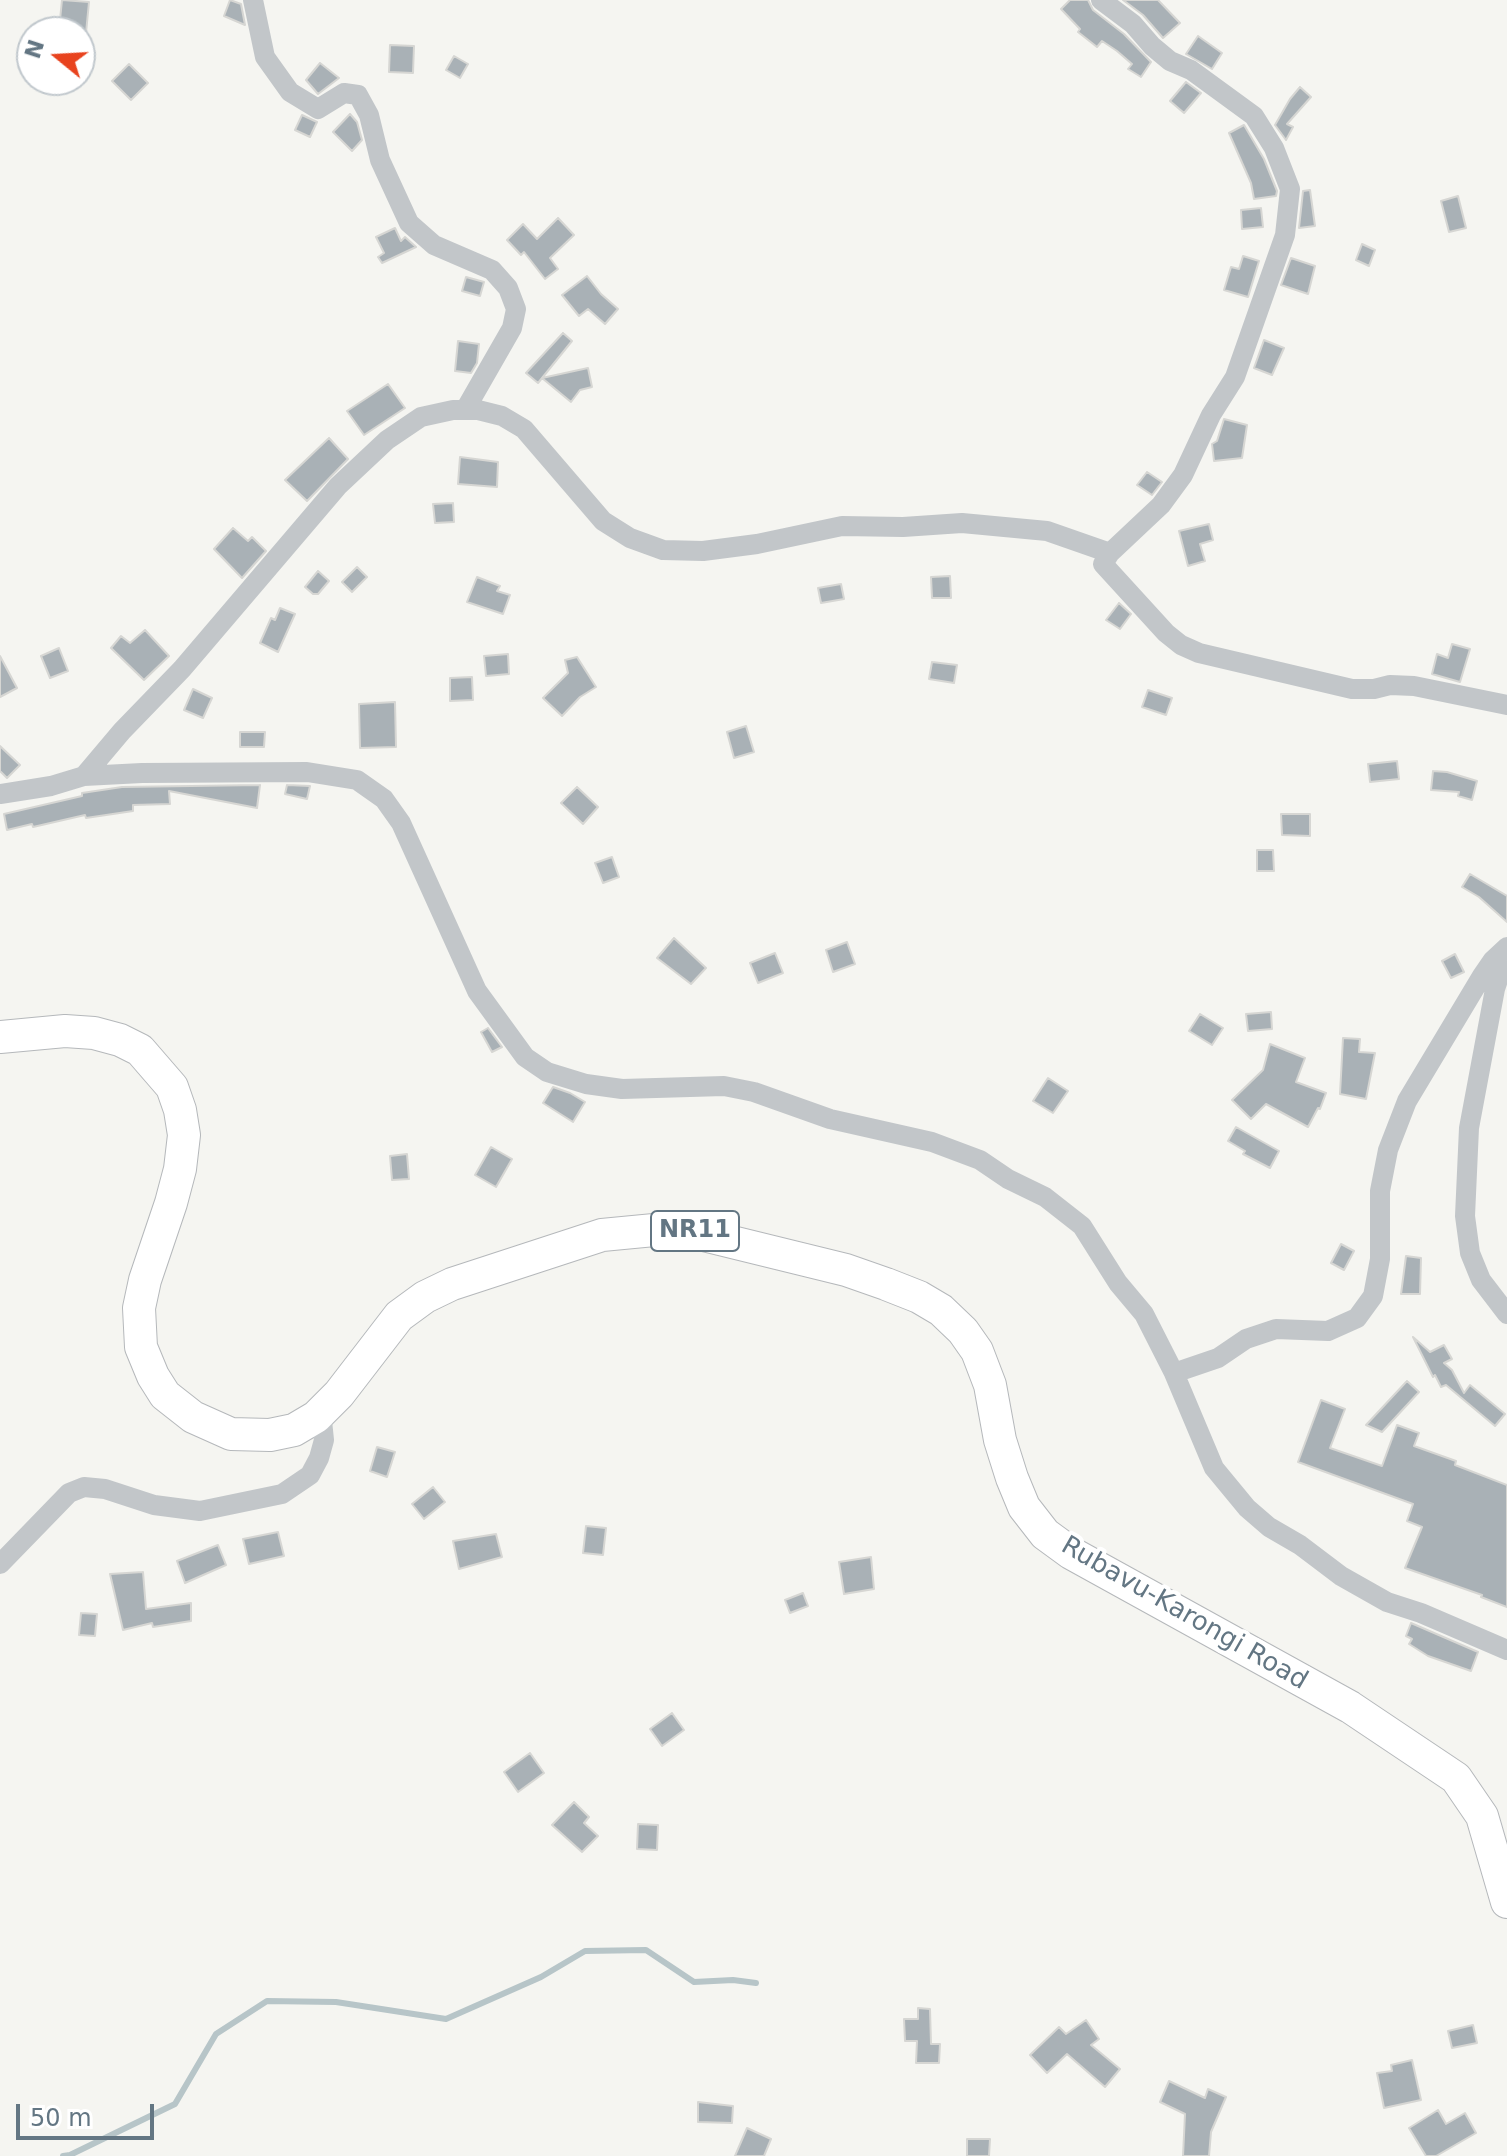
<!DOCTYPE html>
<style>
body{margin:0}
#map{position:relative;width:1507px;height:2156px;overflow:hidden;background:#f5f5f1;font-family:"DejaVu Sans",sans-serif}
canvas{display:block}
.north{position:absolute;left:16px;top:16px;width:80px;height:80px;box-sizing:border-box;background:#fff;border:2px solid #c1c8cd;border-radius:50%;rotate:288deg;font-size:22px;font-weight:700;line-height:32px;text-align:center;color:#637683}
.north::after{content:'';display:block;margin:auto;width:28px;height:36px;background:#e8431e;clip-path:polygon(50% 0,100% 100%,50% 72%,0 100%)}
.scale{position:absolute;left:16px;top:2104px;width:138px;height:36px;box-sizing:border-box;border:4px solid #637683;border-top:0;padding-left:10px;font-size:24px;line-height:28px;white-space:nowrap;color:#637683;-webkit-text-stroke:6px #fff;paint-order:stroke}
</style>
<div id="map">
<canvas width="1507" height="2156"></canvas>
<div class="north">N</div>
<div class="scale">50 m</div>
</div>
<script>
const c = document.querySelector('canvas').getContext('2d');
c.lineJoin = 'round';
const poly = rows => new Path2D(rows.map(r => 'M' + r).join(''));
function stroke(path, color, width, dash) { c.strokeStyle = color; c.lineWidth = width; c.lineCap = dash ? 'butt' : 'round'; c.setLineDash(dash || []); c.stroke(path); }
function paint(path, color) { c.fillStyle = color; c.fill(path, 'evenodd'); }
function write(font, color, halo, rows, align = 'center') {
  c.font = font + ' "DejaVu Sans",sans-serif'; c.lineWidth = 8; c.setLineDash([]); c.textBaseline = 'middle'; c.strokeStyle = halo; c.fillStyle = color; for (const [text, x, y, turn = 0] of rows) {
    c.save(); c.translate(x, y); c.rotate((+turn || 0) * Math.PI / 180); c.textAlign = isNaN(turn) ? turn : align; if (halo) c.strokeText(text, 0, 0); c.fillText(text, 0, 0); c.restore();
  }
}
stroke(poly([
 [63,2156,70,2155,175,2104,216,2034,267,2001,336,2002,446,2019,541,1977,585,1951,646,1950,694,1982,733,1980,756,1983]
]), '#b7c5c8', 6);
const building = poly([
 [62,0,89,2,86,33,59,30,62,0],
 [230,0,241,4,245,25,224,16,230,0],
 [1070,0,1088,0,1093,10,1124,34,1151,62,1141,77,1128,69,1132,64,1117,51,1102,41,1097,47,1078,32,1080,29,1061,9,1070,0],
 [1123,0,1158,0,1180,23,1163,38,1143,15,1123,0],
 [1198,36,1222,53,1212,69,1186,54,1198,36],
 [390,45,414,46,413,73,389,72,390,45],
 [454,56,468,64,460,78,446,70,454,56],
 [320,63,339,78,318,94,306,80,320,63],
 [129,64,148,83,131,100,112,81,129,64],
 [1186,82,1201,93,1184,113,1170,101,1186,82],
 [1300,87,1311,97,1287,124,1293,127,1286,140,1275,125,1290,99,1300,87],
 [350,114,357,122,362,140,352,151,333,132,350,114],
 [302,115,317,122,310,137,295,130,302,115],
 [1244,125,1264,159,1277,191,1276,196,1254,199,1251,183,1229,133,1244,125],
 [1310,190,1315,226,1299,228,1303,191,1310,190],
 [1458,196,1466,228,1449,232,1441,201,1458,196],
 [1261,208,1263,227,1242,229,1241,210,1261,208],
 [558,218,574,235,550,258,558,269,545,279,524,252,521,255,507,240,523,224,537,239,558,218],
 [395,228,401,241,405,237,416,247,382,263,378,257,384,253,376,237,395,228],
 [1362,244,1375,250,1369,266,1356,260,1362,244],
 [1243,256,1259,261,1248,297,1224,290,1231,267,1239,269,1243,256],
 [1291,258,1315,266,1308,294,1281,285,1291,258],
 [587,276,601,294,618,309,605,324,588,309,579,316,562,295,587,276],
 [466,277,484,282,480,296,462,291,466,277],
 [563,333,572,341,538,383,526,373,563,333],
 [1264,340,1284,348,1272,375,1254,368,1264,340],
 [458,341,479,344,477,363,471,373,455,371,458,341],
 [588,368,592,387,580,390,571,402,542,378,588,368],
 [388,384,405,408,364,435,347,411,388,384],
 [1224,419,1247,425,1242,458,1214,461,1212,444,1217,441,1224,419],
 [329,438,348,459,307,501,285,480,329,438],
 [460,457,498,462,497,487,458,484,460,457],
 [1147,472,1162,482,1152,495,1137,485,1147,472],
 [453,503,454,522,435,523,433,504,453,503],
 [1209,524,1213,540,1200,544,1205,561,1188,566,1179,531,1209,524],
 [233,528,248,541,252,537,266,551,242,578,214,549,233,528],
 [357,567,367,577,352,592,342,582,357,567],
 [318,571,329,581,318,594,313,594,305,587,318,571],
 [950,576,951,598,932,598,931,577,950,576],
 [477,577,500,586,497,591,510,595,503,614,467,602,477,577],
 [841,584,844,599,821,603,818,588,841,584],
 [1119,603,1131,614,1120,629,1106,620,1119,603],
 [280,608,295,614,278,652,260,643,271,618,275,620,280,608],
 [145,630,169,656,144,680,111,648,121,636,130,643,145,630],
 [1452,644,1470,649,1460,682,1432,674,1437,654,1448,658,1452,644],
 [59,648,68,671,50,678,41,656,59,648],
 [508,654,509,674,486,676,484,656,508,654],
 [0,656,17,688,0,697,0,656],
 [577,657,596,687,580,697,562,716,543,698,568,673,565,660,577,657],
 [932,662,957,665,954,683,929,679,932,662],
 [472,677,473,700,450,701,450,678,472,677],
 [193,689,212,698,203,718,184,710,193,689],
 [1148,690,1172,698,1166,715,1142,707,1148,690],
 [395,702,396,747,360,748,359,704,395,702],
 [746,726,754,752,734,758,727,732,746,726],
 [240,732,265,732,264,747,240,747,240,732],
 [0,746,20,765,7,778,0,771,0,746],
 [1397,761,1399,779,1370,782,1368,764,1397,761],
 [1433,771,1447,772,1477,781,1472,800,1458,796,1459,792,1431,790,1433,771],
 [260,785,257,808,169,791,170,804,133,805,133,811,86,818,85,815,33,827,32,824,7,830,4,814,82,796,82,793,122,787,260,785],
 [287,785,310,786,307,799,285,794,287,785],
 [577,787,598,807,583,824,561,803,577,787],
 [1281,814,1310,814,1310,836,1282,835,1281,814],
 [1257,850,1273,850,1274,871,1257,871,1257,850],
 [612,857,619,877,603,883,595,863,612,857],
 [1470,874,1507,896,1507,922,1479,897,1462,887,1470,874],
 [674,938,706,968,691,984,657,958,674,938],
 [847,942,855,964,833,972,826,950,847,942],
 [775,953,783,973,758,983,750,963,775,953],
 [1455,954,1464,972,1451,978,1442,961,1455,954],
 [1271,1012,1272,1029,1248,1031,1246,1014,1271,1012],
 [1200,1014,1223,1028,1212,1045,1189,1031,1200,1014],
 [488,1028,502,1047,492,1052,481,1032,488,1028],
 [1343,1038,1360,1039,1359,1052,1375,1053,1366,1099,1340,1094,1343,1038],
 [1270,1044,1305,1058,1296,1082,1326,1093,1320,1109,1318,1108,1308,1127,1266,1104,1251,1119,1232,1100,1263,1070,1270,1044],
 [1048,1078,1068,1091,1053,1113,1033,1101,1048,1078],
 [553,1087,570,1093,585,1102,573,1122,543,1103,553,1087],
 [1236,1127,1279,1151,1270,1168,1243,1154,1245,1151,1228,1141,1236,1127],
 [491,1147,512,1159,496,1187,475,1175,491,1147],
 [407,1154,409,1179,392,1180,390,1156,407,1154],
 [1341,1244,1354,1251,1344,1270,1331,1263,1341,1244],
 [1406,1256,1421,1258,1420,1294,1401,1294,1406,1256],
 [1413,1337,1430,1352,1444,1345,1452,1359,1444,1363,1452,1370,1464,1393,1470,1385,1505,1414,1495,1426,1446,1385,1441,1387,1435,1375,1433,1377,1413,1337],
 [1407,1381,1419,1392,1382,1432,1366,1425,1407,1381],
 [1321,1400,1345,1409,1330,1448,1382,1466,1397,1425,1419,1433,1414,1446,1456,1461,1455,1465,1507,1485,1507,1607,1481,1597,1482,1595,1405,1568,1422,1527,1407,1521,1413,1504,1298,1462,1321,1400],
 [377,1447,395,1452,387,1477,370,1471,377,1447],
 [433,1487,445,1502,424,1519,412,1504,433,1487],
 [586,1526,606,1528,603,1555,583,1553,586,1526],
 [278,1532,284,1556,249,1564,243,1539,278,1532],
 [496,1534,502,1557,459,1569,453,1541,496,1534],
 [218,1545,226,1565,185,1583,177,1561,218,1545],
 [871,1557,874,1589,844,1594,839,1562,871,1557],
 [143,1572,146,1609,191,1603,191,1621,153,1627,152,1623,123,1630,110,1574,143,1572],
 [803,1593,808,1606,790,1613,785,1600,803,1593],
 [81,1613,97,1614,95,1636,79,1635,81,1613],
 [1411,1623,1478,1652,1471,1671,1428,1656,1409,1644,1412,1639,1406,1636,1411,1623],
 [672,1713,684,1730,662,1746,650,1729,672,1713],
 [530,1753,544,1773,518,1792,504,1772,530,1753],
 [574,1802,589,1817,584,1823,598,1836,582,1852,552,1825,574,1802],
 [638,1824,658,1825,657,1850,637,1849,638,1824],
 [918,2008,930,2009,931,2044,940,2044,939,2063,916,2063,917,2041,905,2041,904,2019,918,2019,918,2008],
 [1086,2020,1099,2039,1091,2045,1120,2069,1105,2087,1067,2054,1047,2073,1030,2055,1059,2027,1066,2034,1086,2020],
 [1473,2025,1477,2043,1452,2048,1448,2031,1473,2025],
 [1412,2060,1421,2100,1384,2108,1377,2073,1392,2071,1391,2065,1412,2060],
 [1169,2081,1205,2098,1208,2089,1226,2097,1211,2132,1209,2156,1183,2156,1185,2114,1160,2102,1169,2081],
 [698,2102,733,2106,732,2123,698,2122,698,2102],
 [1438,2110,1446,2124,1465,2113,1476,2133,1436,2156,1426,2156,1409,2128,1438,2110],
 [747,2128,771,2139,764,2156,735,2156,747,2128],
 [967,2139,990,2139,989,2156,967,2156,967,2139]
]);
paint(building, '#a9b1b6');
stroke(building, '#d6d6d3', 2);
const trunk = poly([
 [0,1037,65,1031,94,1033,120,1040,140,1050,172,1087,180,1110,184,1135,180,1169,171,1203,145,1280,139,1308,141,1347,153,1376,165,1395,193,1417,231,1434,270,1435,294,1430,316,1417,339,1394,399,1316,425,1297,452,1284,602,1235,675,1228,846,1270,886,1284,919,1297,941,1310,963,1331,977,1351,990,1385,1000,1440,1012,1478,1024,1507,1045,1534,1071,1553,1350,1707,1456,1778,1482,1816,1507,1902]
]);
stroke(trunk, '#b5b8bb', 34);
stroke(poly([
 [253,0,265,57,290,92,318,109,344,93,358,95,369,115,380,160,409,223,434,245,492,270,508,288,516,309,512,328,465,410],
 [1101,0,1133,24,1152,46,1170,61,1191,70,1254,116,1274,148,1290,189,1285,235,1235,377,1211,415,1183,475,1161,505,1110,553,1103,564,1166,633,1181,645,1199,653,1352,689,1374,689,1390,685,1414,686,1507,705],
 [84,776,122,731,182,669,338,486,387,440,421,417,453,410,478,410,502,416,524,429,603,521,630,538,663,550,703,551,757,544,842,526,903,527,962,523,1047,531,1110,553],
 [0,794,51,786,84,776,142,773,307,772,357,780,384,799,401,823,477,991,525,1057,547,1072,586,1084,622,1089,724,1086,754,1092,830,1119,932,1142,980,1160,1008,1179,1045,1197,1082,1226,1118,1283,1144,1314,1174,1373,1214,1468,1247,1508,1269,1527,1300,1545,1341,1576,1387,1602,1421,1613,1507,1650],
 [1507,952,1495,989,1469,1128,1465,1216,1470,1253,1481,1280,1507,1314],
 [1174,1373,1218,1358,1246,1339,1276,1329,1328,1331,1357,1318,1373,1296,1380,1259,1380,1191,1388,1150,1407,1101,1482,976,1493,960,1507,947],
 [0,1564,69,1493,84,1487,105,1489,154,1505,200,1511,282,1494,310,1475,319,1458,324,1440,321,1411]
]), '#c2c6c9', 20);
stroke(trunk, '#fff', 32);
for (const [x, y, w] of [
 [695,1231,88]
]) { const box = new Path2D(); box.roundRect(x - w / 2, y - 20, w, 40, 6); c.fillStyle = '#fff'; c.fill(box); stroke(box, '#637683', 2); }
write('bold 24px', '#637683', null, [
 ["NR11",695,1231]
]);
write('26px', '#637683', '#fff', [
 ["Rubavu-Karongi Road",1184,1614,30]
]);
</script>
